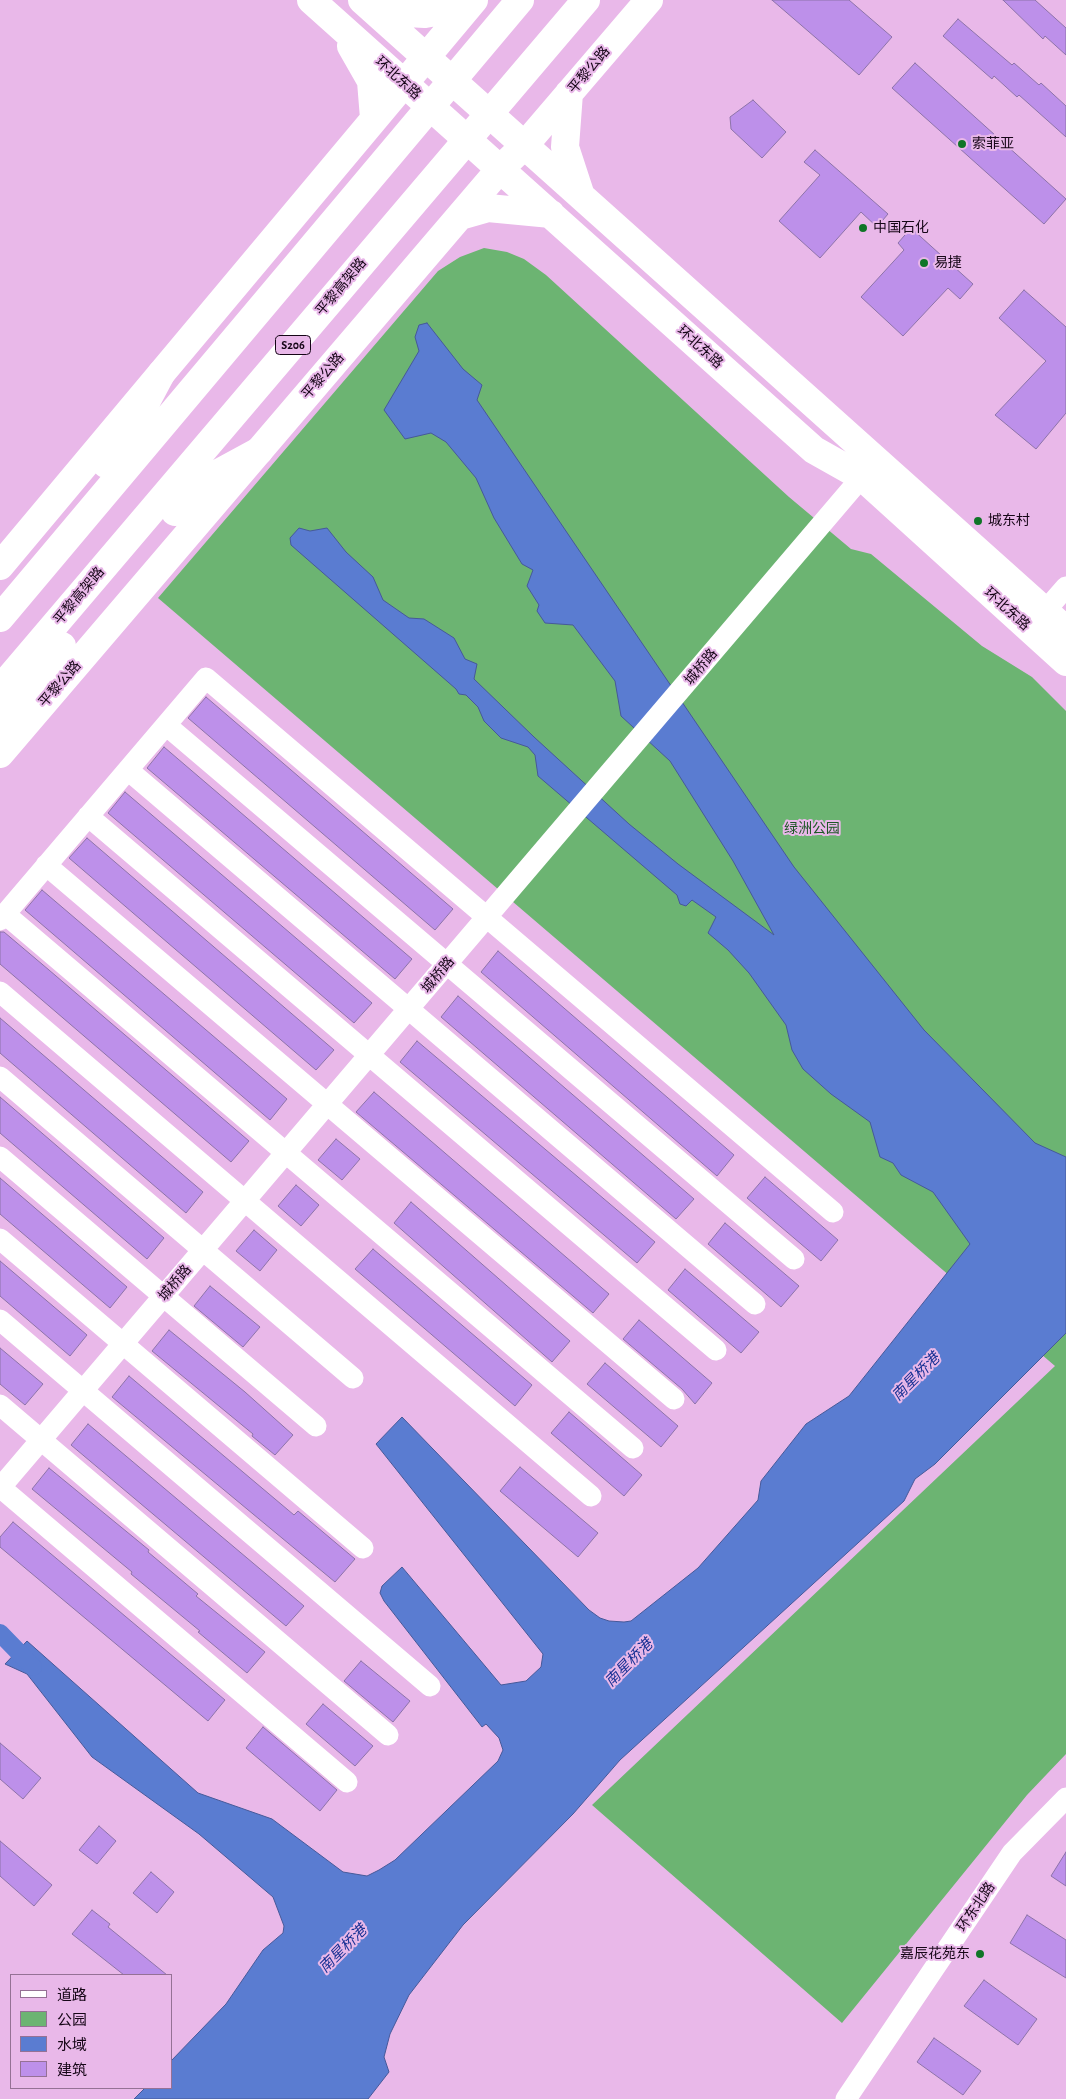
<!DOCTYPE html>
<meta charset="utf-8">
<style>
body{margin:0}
#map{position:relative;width:1066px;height:2099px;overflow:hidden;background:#e9b8e9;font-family:"Alegreya Sans","Noto Sans SC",sans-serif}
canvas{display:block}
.legend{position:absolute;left:10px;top:1974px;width:162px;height:115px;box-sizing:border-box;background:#e9b8e9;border:1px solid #957195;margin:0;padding:6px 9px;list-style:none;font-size:15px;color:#160617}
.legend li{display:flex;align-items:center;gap:10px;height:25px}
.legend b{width:25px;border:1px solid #957195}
</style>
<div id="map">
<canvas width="1066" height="2099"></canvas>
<ul class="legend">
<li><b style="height:6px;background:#fff"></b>道路</li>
<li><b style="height:14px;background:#6cb472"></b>公园</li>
<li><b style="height:14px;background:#5a7cd1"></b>水域</li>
<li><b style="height:14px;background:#bd90ea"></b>建筑</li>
</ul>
</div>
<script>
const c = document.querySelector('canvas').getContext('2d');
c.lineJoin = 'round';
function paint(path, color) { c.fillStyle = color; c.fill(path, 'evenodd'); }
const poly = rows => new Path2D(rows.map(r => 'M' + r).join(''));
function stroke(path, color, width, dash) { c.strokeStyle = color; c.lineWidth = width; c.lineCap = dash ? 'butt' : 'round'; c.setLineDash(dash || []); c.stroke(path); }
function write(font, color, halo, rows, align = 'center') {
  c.font = font + ' "Alegreya Sans","Noto Sans SC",sans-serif'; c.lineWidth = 4; c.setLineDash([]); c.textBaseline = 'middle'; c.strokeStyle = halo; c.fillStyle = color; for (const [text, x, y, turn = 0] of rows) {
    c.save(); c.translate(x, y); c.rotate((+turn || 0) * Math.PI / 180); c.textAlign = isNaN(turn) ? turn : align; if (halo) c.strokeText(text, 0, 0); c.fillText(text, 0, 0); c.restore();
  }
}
paint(poly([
 [484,248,507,252,524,259,546,275,789,497,851,549,871,554,982,646,1032,677,1066,711,1066,1754,1027,1795,842,2023,592,1805,1055,1366,158,598,438,271,460,257]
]), '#6cb472');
const water = poly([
 [427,323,463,369,482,385,477,400,794,867,924,1030,1035,1143,1066,1157,1066,1333,935,1464,915,1479,904,1501,620,1760,573,1814,463,1925,409,1995,390,2034,384,2057,389,2072,368,2099,134,2099,145,2088,171,2088,171,2061,226,2004,263,1950,283,1933,284,1926,273,1897,199,1834,92,1757,27,1674,5,1664,27,1641,198,1793,272,1819,343,1872,367,1876,379,1870,395,1860,498,1761,503,1750,499,1738,486,1724,482,1727,384,1601,380,1593,382,1586,402,1567,501,1685,526,1681,541,1667,543,1654,376,1444,402,1417,589,1610,600,1618,609,1621,624,1622,631,1621,698,1568,758,1500,761,1481,806,1424,849,1396,970,1244,933,1192,901,1175,893,1163,880,1157,870,1122,831,1094,803,1069,792,1050,786,1025,749,973,728,950,708,933,716,917,692,900,686,906,680,904,677,895,538,776,535,755,528,747,501,738,484,721,478,707,466,695,459,694,456,689,291,545,290,538,299,528,310,531,327,528,346,552,373,577,383,600,409,618,424,619,454,638,465,659,477,664,474,679,534,737,629,824,678,864,774,935,733,861,670,761,621,716,615,681,573,625,545,623,537,611,539,605,527,586,533,570,522,564,494,518,476,478,446,442,431,433,405,439,384,410,419,351,415,337,419,325,427,323]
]);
paint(water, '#5a7cd1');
stroke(water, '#465999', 1);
stroke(poly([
 [0,1633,33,1667]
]), '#5a7cd1', 18);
const building = poly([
 [772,0,849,0,892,37,859,75,772,0],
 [1003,0,1035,0,1066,28,1066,55,1045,36,1043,39,1003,0],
 [958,19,1012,65,1014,63,1039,85,1041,83,1066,106,1066,137,1019,95,1017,97,994,76,992,79,943,36,958,19],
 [915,63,1066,199,1044,224,892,88,915,63],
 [753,100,786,132,762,158,731,129,730,117,753,100],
 [815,150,888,214,877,227,861,212,820,258,779,221,820,175,804,162,815,150],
 [911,228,973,284,960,299,948,288,903,336,861,297,904,250,898,243,911,228],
 [1024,290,1066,327,1066,413,1036,449,995,415,1046,361,999,318,1024,290],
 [206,697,453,909,435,930,188,718,206,697],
 [164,747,412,959,395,979,147,768,164,747],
 [125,792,372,1003,354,1023,108,813,125,792],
 [87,838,334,1050,316,1070,69,858,87,838],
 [42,890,287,1099,270,1120,25,910,42,890],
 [0,932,4,932,49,970,249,1141,231,1162,0,964,0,932],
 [498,951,734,1155,717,1176,481,972,498,951],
 [458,996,694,1199,676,1219,441,1017,458,996],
 [0,1018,203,1192,186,1213,0,1053,0,1018],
 [417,1041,655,1242,637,1263,400,1062,417,1041],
 [374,1092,609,1294,593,1313,356,1112,374,1092],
 [0,1097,164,1238,147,1259,0,1133,0,1097],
 [336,1139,360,1159,342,1180,318,1160,336,1139],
 [765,1177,838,1240,821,1261,747,1198,765,1177],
 [0,1178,127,1287,110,1308,0,1214,0,1178],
 [296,1185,319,1205,301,1226,278,1206,296,1185],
 [411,1202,570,1341,552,1362,394,1223,411,1202],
 [725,1223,799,1286,781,1307,708,1244,725,1223],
 [254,1230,277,1250,260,1271,236,1251,254,1230],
 [373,1249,532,1385,515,1406,355,1269,373,1249],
 [0,1261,87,1335,70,1356,0,1296,0,1261],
 [685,1269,759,1332,741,1353,668,1290,685,1269],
 [210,1286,260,1327,243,1347,194,1306,210,1286],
 [639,1320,712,1383,695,1404,682,1389,623,1339,639,1320],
 [169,1330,245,1392,293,1435,275,1455,252,1436,253,1434,152,1351,169,1330],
 [0,1348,43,1384,25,1405,0,1384,0,1348],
 [605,1363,678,1426,661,1447,587,1384,605,1363],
 [129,1376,294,1515,298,1511,355,1559,335,1582,112,1397,129,1376],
 [569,1412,642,1475,624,1496,551,1433,569,1412],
 [88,1424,304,1606,286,1626,71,1445,88,1424],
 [520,1467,598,1533,578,1557,500,1491,520,1467],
 [49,1468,149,1550,148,1552,198,1594,196,1596,265,1652,247,1673,198,1632,200,1631,131,1574,132,1572,32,1489,49,1468],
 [13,1522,225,1700,208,1721,0,1547,0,1537,13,1522],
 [361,1661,410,1701,393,1722,344,1681,361,1661],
 [323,1704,373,1746,355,1766,306,1724,323,1704],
 [263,1727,337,1790,320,1811,246,1748,263,1727],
 [0,1743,41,1778,23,1799,0,1779,0,1743],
 [99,1826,116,1841,97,1864,79,1850,99,1826],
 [0,1841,52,1885,34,1906,0,1876,0,1841],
 [1066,1852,1066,1886,1051,1876,1066,1852],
 [151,1872,174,1892,157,1913,133,1893,151,1872],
 [92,1910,110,1924,108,1927,167,1975,124,1975,72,1934,92,1910],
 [1027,1915,1066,1940,1066,1978,1010,1943,1027,1915],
 [984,1980,1037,2019,1018,2045,964,2006,984,1980],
 [934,2038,981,2071,963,2095,917,2062,934,2038]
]);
paint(building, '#bd90ea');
stroke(building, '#8d73a9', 1);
stroke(poly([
 [1045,611,1066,587],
 [166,725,794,1259],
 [128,770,755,1304],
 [88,816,716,1350],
 [46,865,674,1399],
 [5,914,633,1448],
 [0,920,206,678,833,1212],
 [0,992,591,1496],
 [0,1077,353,1378],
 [0,1157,316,1426],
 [0,1239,363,1548],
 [0,1320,430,1686],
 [0,1405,388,1735],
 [0,1487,347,1782],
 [0,1488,872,465],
 [846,2099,1012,1853,1066,1798]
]), '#fff', 21);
stroke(poly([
 [311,0,814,450,862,477,1066,662],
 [362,0,1066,630],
 [368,1,406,13,425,14,469,6],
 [351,46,371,81,374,118],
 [569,93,565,147,581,196],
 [460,216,488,208,551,214],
 [0,566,474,0],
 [0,754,500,169,524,146,649,0]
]), '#fff', 28);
stroke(poly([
 [106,464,126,440,161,374],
 [175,512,200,483,259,451],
 [0,618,520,0],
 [0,689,586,0],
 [0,719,62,646]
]), '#fff', 28);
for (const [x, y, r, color] of [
 [962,144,5,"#0f7527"],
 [863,228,5,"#0f7527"],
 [924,263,5,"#0f7527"],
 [978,521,5,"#0f7527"],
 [980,1954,5,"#0f7527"]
]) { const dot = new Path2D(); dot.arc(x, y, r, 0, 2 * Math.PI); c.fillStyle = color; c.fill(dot); stroke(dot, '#e9b8e9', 2); }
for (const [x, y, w] of [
 [293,345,35]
]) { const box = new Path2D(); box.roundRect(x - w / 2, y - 9.5, w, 19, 4); c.fillStyle = '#e9b8e9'; c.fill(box); stroke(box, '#160617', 1); }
write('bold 12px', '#160617', null, [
 ["S206",293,345]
]);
write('14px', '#160617', '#e9b8e9', [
 ["平黎公路",589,70,-50],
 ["环北东路",398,78,42],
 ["平黎高架路",341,287,-50],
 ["环北东路",700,347,42],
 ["平黎公路",323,376,-49],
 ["平黎高架路",79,596,-50],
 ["环北东路",1007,609,42],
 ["城桥路",701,667,-50],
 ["平黎公路",60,684,-49],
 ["城桥路",438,975,-50],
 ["城桥路",175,1283,-50],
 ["环东北路",976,1907,-56]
]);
write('14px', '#160617', '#e9b8e9', [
 ["索菲亚",972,144],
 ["中国石化",873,228],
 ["易捷",934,263],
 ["城东村",988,521],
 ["嘉辰花苑东",970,1954,"right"]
], 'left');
write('14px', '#1f5827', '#e9b8e9', [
 ["绿洲公园",812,829]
]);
write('italic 15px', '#163093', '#e9b8e9', [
 ["南星桥港",916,1377,-45],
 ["南星桥港",629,1663,-45],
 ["南星桥港",343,1949,-45]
]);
</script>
